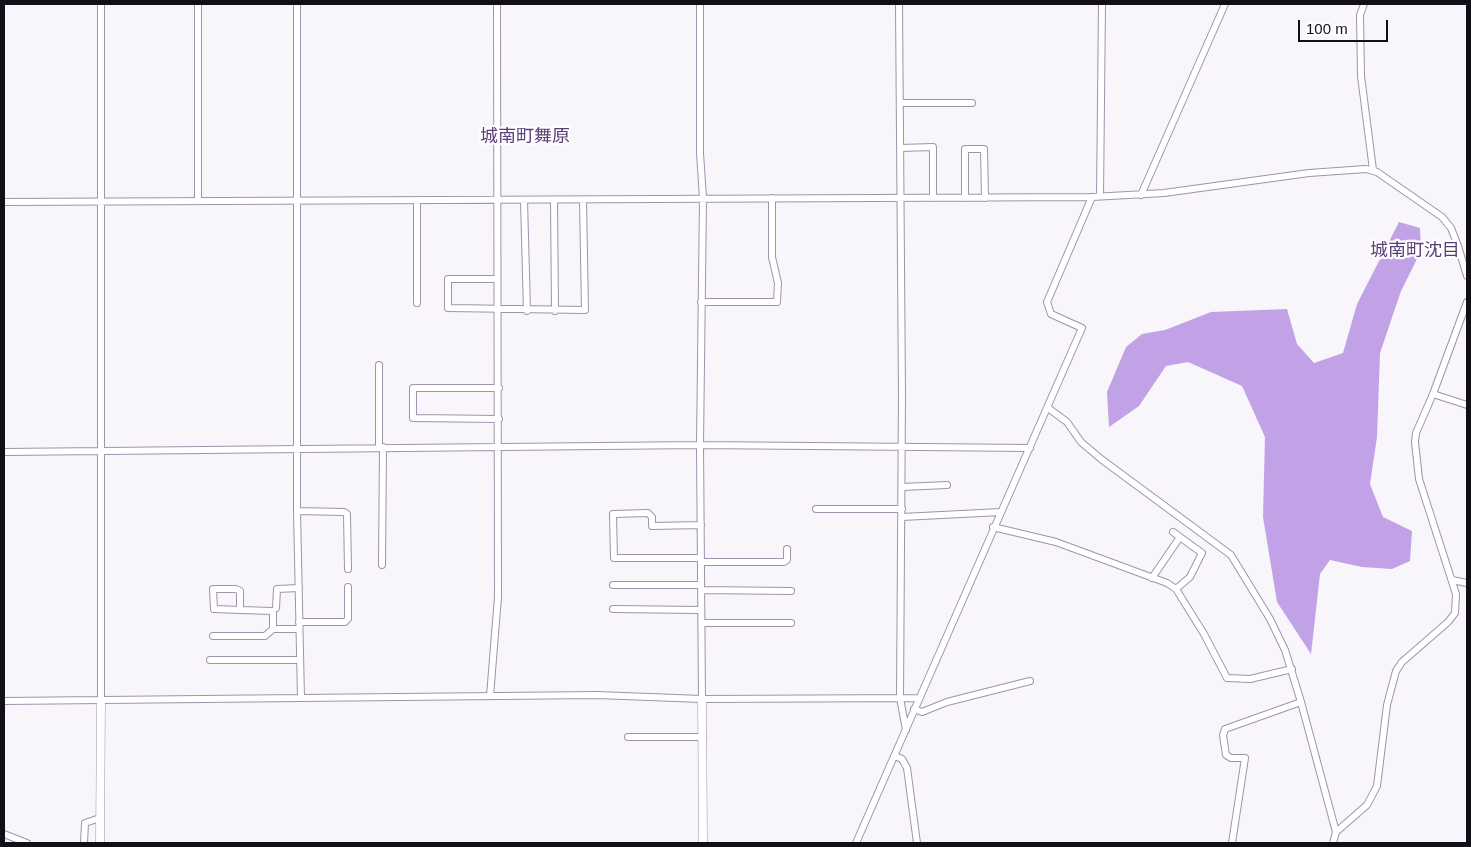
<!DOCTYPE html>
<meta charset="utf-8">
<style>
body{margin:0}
#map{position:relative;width:1471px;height:847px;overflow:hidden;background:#f8f5fb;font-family:Helvetica,sans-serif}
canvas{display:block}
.frame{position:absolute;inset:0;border:5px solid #130f18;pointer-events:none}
.scale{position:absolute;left:1298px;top:20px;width:90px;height:22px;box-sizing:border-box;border:2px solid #130f18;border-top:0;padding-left:6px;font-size:15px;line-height:18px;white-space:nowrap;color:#130f18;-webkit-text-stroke:4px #fff;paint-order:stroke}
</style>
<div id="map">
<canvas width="1471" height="847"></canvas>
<div class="frame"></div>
<div class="scale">100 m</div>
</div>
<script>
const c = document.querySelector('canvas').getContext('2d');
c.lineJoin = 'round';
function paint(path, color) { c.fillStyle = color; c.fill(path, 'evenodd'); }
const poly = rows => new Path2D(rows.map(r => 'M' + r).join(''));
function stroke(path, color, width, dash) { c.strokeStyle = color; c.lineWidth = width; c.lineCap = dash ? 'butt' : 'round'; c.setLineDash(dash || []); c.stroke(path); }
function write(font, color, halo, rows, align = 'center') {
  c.font = font + ' Helvetica,"Noto Sans JP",sans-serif'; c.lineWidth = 4.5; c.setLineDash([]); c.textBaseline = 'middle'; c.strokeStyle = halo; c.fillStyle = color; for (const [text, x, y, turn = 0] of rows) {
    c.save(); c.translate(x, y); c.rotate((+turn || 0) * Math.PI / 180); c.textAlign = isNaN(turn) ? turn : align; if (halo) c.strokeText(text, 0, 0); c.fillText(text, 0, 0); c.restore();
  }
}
paint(poly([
 [1399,222,1420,228,1421,251,1401,291,1380,353,1377,437,1370,484,1383,517,1412,531,1410,561,1392,569,1362,567,1330,560,1320,574,1311,654,1277,602,1263,517,1265,437,1242,386,1188,362,1166,366,1139,406,1109,427,1107,392,1126,347,1142,334,1165,330,1211,312,1287,309,1297,344,1314,363,1343,353,1357,304]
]), '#c2a2e6');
const minor = poly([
 [198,4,198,200],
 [297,4,297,511,301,698],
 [700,4,700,153,703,198,700,445,702,699],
 [899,4,902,395,900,698,906,730],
 [1364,4,1360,15,1361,76,1373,170],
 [900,103,972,103],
 [900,148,933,147,933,198],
 [1141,195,1225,4],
 [1100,196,1102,4],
 [965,198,965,149,984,149,985,198],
 [524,200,527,311],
 [554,200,555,311],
 [417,201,417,303],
 [4,202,1092,197,1164,193,1309,173,1366,169,1377,172,1442,217,1451,228,1458,246,1467,276],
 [497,279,448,279,448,308,585,310,583,200],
 [701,302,777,302,778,283,772,257,772,198],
 [499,388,413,388,413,418,499,419],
 [1433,394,1467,405],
 [1048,408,1067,422,1081,442,1101,459,1231,555,1270,619,1285,650,1301,702,1336,832],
 [379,447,379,365],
 [4,452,700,445,1030,448],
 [902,487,947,485],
 [816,509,902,509],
 [297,511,344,512,347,514,348,569],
 [902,517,1001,512],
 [701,525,652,526,652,517,648,513,613,514,614,558,701,558],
 [993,527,1056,542,1167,583,1176,589,1204,634,1227,678,1250,679,1292,669],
 [1173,532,1202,553,1190,577,1176,589],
 [701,562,784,562,787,560,787,549],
 [382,565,383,447],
 [1152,578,1180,537],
 [1452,580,1467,583],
 [613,585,701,585],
 [701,590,791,591],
 [276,608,277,589,299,588],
 [613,609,701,610],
 [240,610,240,591,236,589,213,589,214,609,240,610,273,611,273,629],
 [299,622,345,622,348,619,348,587],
 [702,623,791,623],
 [213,636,265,636,273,629,299,629],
 [210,660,300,660],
 [490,696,498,597,497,4],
 [101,700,101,4],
 [4,701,597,695,702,699,919,698],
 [914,709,922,712,947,702,1030,681],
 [628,737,703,737],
 [895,756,902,759,907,768,917,843],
 [4,834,27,843],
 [84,843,85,823,100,818],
 [856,843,1082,328,1051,314,1047,302,1092,197],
 [1232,843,1245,758,1231,758,1226,755,1223,735,1225,729,1301,702],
 [1333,843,1336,832,1367,805,1377,786,1387,705,1396,671,1402,662,1448,622,1455,613,1456,594,1419,479,1415,442,1416,433,1433,394,1467,302]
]);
const tertiary = poly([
 [702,699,703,843],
 [100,843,101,700]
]);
stroke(minor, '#9f93ad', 8);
stroke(tertiary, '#9f93ad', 9);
stroke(minor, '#fff', 6);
stroke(tertiary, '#fff', 8);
write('18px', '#5b3d79', '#fff', [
 ["城南町舞原",525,137],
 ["城南町沈目",1415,251]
]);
</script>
